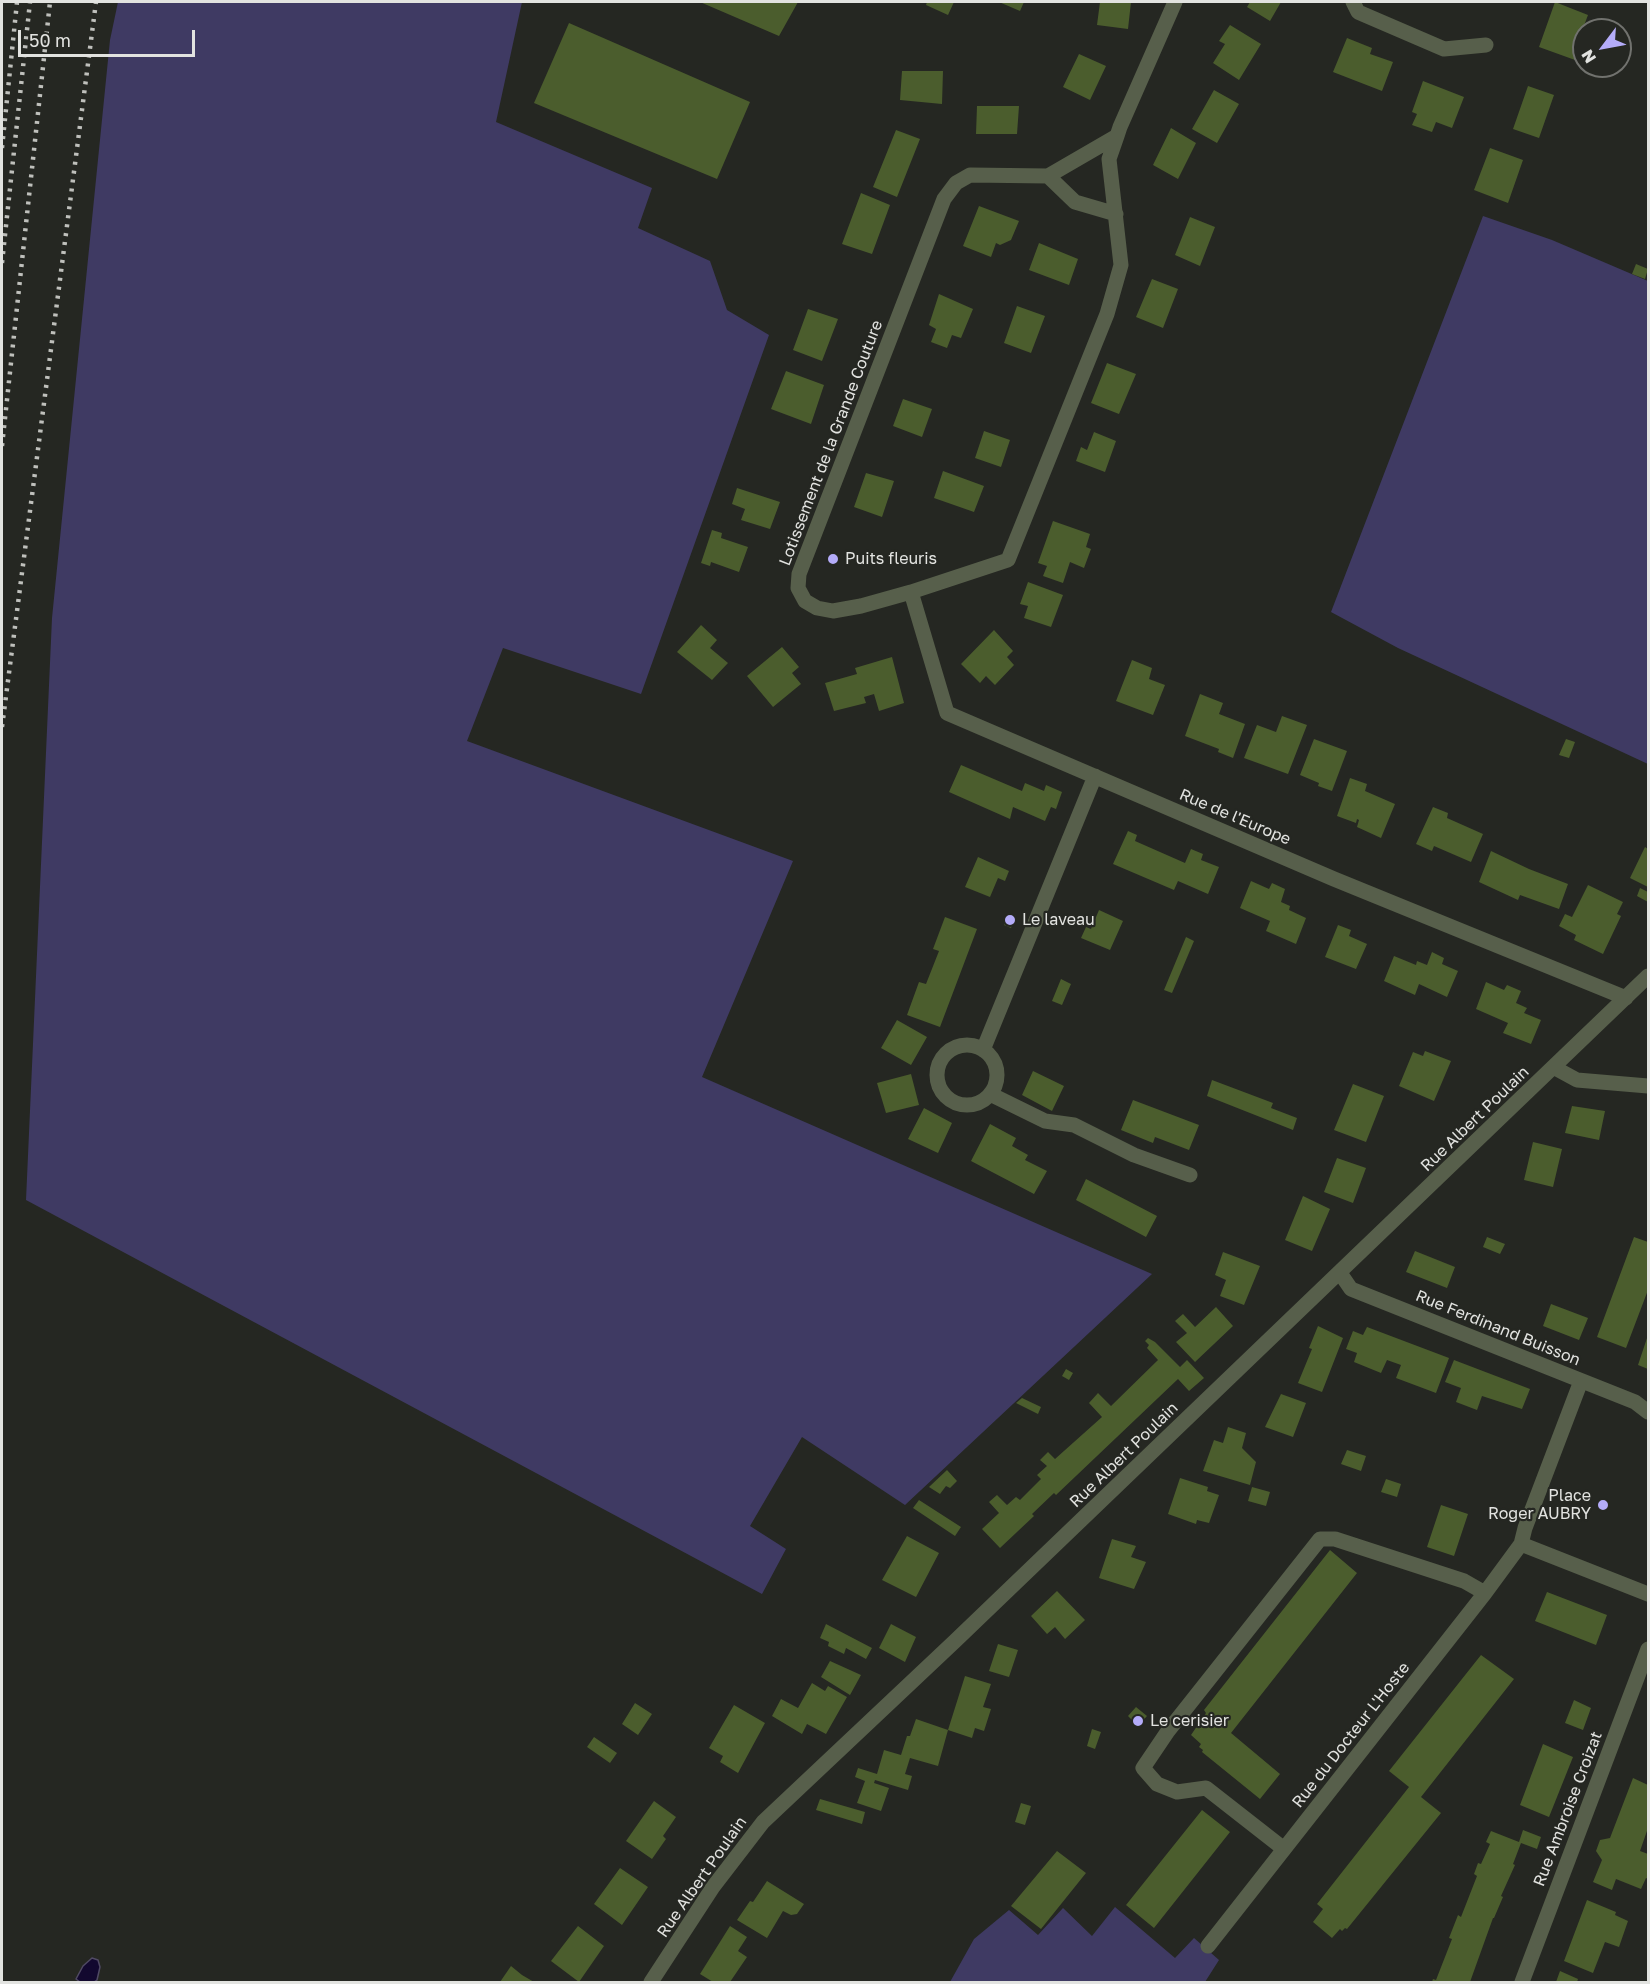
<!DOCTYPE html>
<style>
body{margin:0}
#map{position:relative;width:1650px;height:1984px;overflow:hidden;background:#252722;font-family:"Golos Text",sans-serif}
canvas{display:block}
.frame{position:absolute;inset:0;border:3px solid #e2e3e0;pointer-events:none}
.north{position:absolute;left:1572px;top:18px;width:60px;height:60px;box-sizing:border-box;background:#252722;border:2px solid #71726e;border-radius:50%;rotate:238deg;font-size:16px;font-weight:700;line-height:24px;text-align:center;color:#e2e3e0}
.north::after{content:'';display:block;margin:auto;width:21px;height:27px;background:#b4acf9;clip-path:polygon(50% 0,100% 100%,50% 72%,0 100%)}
.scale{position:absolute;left:18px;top:30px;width:177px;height:27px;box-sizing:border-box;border:3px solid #e2e3e0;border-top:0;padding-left:8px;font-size:18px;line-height:21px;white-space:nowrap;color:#e2e3e0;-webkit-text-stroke:4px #252722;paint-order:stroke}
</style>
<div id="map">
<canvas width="1650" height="1984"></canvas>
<div class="frame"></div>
<div class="north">N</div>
<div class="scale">50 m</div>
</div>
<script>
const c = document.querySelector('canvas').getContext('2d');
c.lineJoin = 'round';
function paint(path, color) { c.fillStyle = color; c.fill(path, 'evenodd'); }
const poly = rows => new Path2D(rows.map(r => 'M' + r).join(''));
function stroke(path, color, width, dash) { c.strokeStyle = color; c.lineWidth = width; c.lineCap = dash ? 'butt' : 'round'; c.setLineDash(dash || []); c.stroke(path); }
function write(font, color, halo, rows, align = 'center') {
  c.font = font + ' "Golos Text",sans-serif'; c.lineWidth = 4.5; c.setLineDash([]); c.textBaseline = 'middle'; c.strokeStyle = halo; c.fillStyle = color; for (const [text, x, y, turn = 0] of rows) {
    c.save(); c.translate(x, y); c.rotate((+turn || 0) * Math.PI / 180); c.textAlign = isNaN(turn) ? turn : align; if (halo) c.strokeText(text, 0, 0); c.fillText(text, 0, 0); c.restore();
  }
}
paint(poly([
 [118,2,522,2,496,122,652,188,638,228,710,261,727,310,769,335,641,694,503,648,467,741,793,861,702,1077,1152,1274,905,1505,802,1437,750,1526,786,1549,762,1594,26,1200,52,618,110,40],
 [1483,216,1552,240,1648,281,1648,764,1398,648,1331,612],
 [1115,1907,1175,1958,1194,1938,1219,1960,1205,1982,950,1982,974,1939,1009,1910,1038,1935,1063,1908,1092,1936]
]), '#3f3a63');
const water = poly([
 [92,1958,98,1960,100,1967,97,1980,94,1982,80,1982,76,1979,83,1966,92,1958]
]);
paint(water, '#12082f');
stroke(water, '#504a64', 1.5);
paint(poly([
 [700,2,798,2,779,36],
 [927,2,954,2,948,15,926,5],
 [999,2,1024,2,1020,11],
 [1100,2,1131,2,1128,29,1097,25],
 [1250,2,1281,2,1270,21,1247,7],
 [1555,2,1588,15,1577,44,1580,45,1575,60,1539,47],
 [569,23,750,102,717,179,534,103],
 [1230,25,1261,44,1239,80,1213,63,1225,44,1219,41],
 [1347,38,1372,48,1370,54,1393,62,1382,91,1333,72],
 [1079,54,1106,66,1090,100,1063,87],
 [902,71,943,71,942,104,900,100],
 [1423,81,1464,97,1452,128,1436,122,1432,132,1412,125,1417,114,1412,112],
 [1528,86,1554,95,1539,138,1513,129],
 [1214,90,1239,104,1217,143,1192,129],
 [977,106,1019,106,1017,134,976,134],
 [1171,128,1196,143,1178,179,1153,165],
 [896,130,920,139,897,197,873,187],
 [1490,148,1523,160,1508,203,1474,190],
 [861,193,890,205,872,254,842,244],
 [979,206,1019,221,1011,240,1000,245,996,243,991,257,963,246],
 [1190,217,1215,227,1200,266,1175,255],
 [1039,243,1078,259,1069,285,1029,270],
 [1636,264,1648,269,1645,279,1632,274],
 [1152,279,1178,289,1163,328,1136,317],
 [939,294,973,309,961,338,952,335,947,348,931,342,936,329,929,325],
 [1017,306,1045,316,1031,353,1004,343],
 [808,309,838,319,822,361,793,350],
 [1107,363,1136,374,1119,414,1091,403],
 [786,371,824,385,811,424,771,409],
 [903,399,932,409,922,437,893,426],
 [984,431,1010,440,1001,467,975,458],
 [1094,432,1116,441,1105,472,1076,461,1081,447,1087,450],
 [943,471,984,486,974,512,934,498],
 [866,473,894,481,882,517,854,507],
 [737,488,780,502,770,529,741,520,745,509,732,504],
 [1053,521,1090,534,1086,547,1091,549,1084,568,1070,562,1063,583,1043,576,1047,566,1038,563],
 [712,530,722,533,721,538,748,547,739,572,711,562,710,566,701,563],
 [1028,582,1063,595,1051,627,1024,618,1028,606,1020,604],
 [701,625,717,640,710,648,728,663,712,680,677,652],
 [994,630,1013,651,1007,657,1014,665,995,685,986,676,980,683,961,664],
 [782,647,799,667,792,673,801,684,773,707,747,676],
 [892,657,904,703,879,711,874,694,864,697,866,703,834,711,825,683,857,674,855,668],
 [1132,660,1152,668,1149,679,1165,685,1153,715,1116,701],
 [1200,694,1223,703,1219,714,1245,724,1233,758,1218,752,1219,749,1185,736],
 [1282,716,1307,725,1288,774,1244,758,1257,725,1276,732],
 [1314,739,1347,751,1332,791,1318,786,1319,783,1300,775],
 [1566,739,1575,742,1569,758,1559,755],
 [961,765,1022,791,1025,783,1044,791,1046,785,1062,792,1056,809,1051,807,1045,821,1013,807,1010,819,949,792],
 [1350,778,1367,784,1365,791,1395,804,1381,838,1357,827,1359,820,1357,819,1356,823,1337,816],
 [1433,807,1448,813,1447,818,1483,834,1471,862,1434,846,1432,851,1416,844],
 [1128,831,1137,835,1135,841,1185,863,1191,849,1203,854,1201,860,1219,867,1208,894,1178,881,1174,890,1113,864],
 [1645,847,1648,849,1648,887,1630,878],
 [1491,851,1529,869,1568,884,1559,909,1520,895,1518,900,1479,882],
 [978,857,1009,871,1005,881,998,878,990,897,965,887],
 [1251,881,1269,889,1272,883,1285,889,1281,902,1290,906,1289,910,1306,918,1296,944,1266,931,1270,921,1240,908],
 [1588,885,1623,902,1617,914,1621,916,1603,954,1574,940,1576,935,1559,926,1565,914,1572,917],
 [1640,888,1648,892,1648,902,1637,896],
 [1099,910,1123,921,1110,950,1081,938,1086,927,1091,929],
 [1009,913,1016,916,1011,928,1004,925],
 [945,917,977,929,940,1027,907,1015,919,982,926,984,939,951,933,949],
 [1338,925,1351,930,1349,936,1367,944,1356,969,1325,957],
 [1186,937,1194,941,1172,993,1164,990],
 [1432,952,1444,958,1442,964,1458,971,1447,997,1419,984,1415,995,1384,981,1394,956,1416,965,1417,961,1427,965],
 [1061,979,1071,984,1062,1005,1052,1001],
 [1486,982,1504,990,1507,985,1521,991,1516,1003,1527,1008,1524,1013,1541,1020,1531,1044,1503,1033,1508,1023,1476,1009],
 [897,1020,927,1037,911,1065,881,1048],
 [1425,1051,1451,1061,1434,1101,1399,1086,1413,1052,1423,1056],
 [1033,1071,1064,1086,1052,1111,1022,1095],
 [911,1074,919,1105,886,1113,877,1083],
 [1212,1080,1273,1103,1271,1108,1297,1118,1293,1130,1207,1096],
 [1353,1084,1384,1096,1366,1142,1334,1130],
 [1133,1100,1199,1125,1189,1150,1155,1137,1153,1143,1121,1130],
 [1572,1106,1605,1111,1599,1140,1565,1133],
 [924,1108,952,1123,938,1153,908,1139],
 [990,1124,1016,1138,1012,1146,1028,1155,1025,1160,1047,1171,1034,1194,971,1161],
 [1533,1142,1562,1149,1553,1187,1524,1180],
 [1337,1158,1366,1168,1353,1203,1324,1192],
 [1086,1179,1157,1216,1146,1237,1076,1200],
 [1303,1196,1330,1209,1312,1251,1285,1240],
 [1487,1237,1505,1244,1500,1254,1483,1247],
 [1634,1237,1648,1242,1648,1290,1626,1348,1597,1337],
 [1415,1251,1455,1267,1447,1288,1406,1272],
 [1223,1252,1260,1266,1244,1305,1220,1296,1226,1280,1215,1275],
 [1551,1304,1588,1318,1579,1340,1543,1326],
 [1216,1307,1233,1326,1195,1362,1176,1342,1187,1333,1175,1321,1183,1314,1195,1327],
 [1318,1326,1343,1338,1322,1392,1298,1383,1312,1349,1309,1348],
 [1367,1327,1449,1358,1436,1393,1396,1378,1401,1365,1387,1360,1381,1373,1354,1362,1357,1353,1346,1349,1353,1331,1363,1335],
 [1648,1335,1648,1369,1638,1365],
 [1148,1338,1155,1342,1180,1367,1187,1360,1204,1378,1189,1391,1178,1379,1056,1495,1054,1493,1032,1514,1034,1516,1000,1548,982,1529,999,1513,989,1502,997,1495,1007,1505,1016,1497,1020,1500,1041,1479,1037,1475,1047,1466,1040,1460,1048,1452,1055,1459,1102,1417,1089,1403,1098,1393,1111,1406,1158,1360,1147,1348,1149,1345,1145,1341],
 [1454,1360,1530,1389,1522,1409,1482,1396,1477,1410,1456,1402,1461,1388,1445,1382],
 [1066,1369,1073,1373,1069,1380,1062,1376],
 [1281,1394,1306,1403,1293,1437,1265,1427],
 [1022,1398,1041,1407,1038,1414,1016,1403],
 [1228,1427,1246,1433,1242,1448,1256,1462,1250,1485,1203,1471,1214,1440,1223,1443],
 [1347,1450,1366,1456,1361,1471,1341,1464],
 [947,1470,957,1481,950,1488,946,1486,940,1494,929,1487],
 [1180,1478,1208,1487,1207,1491,1219,1495,1209,1523,1197,1520,1196,1524,1168,1514],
 [1386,1479,1401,1484,1397,1497,1381,1492],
 [1252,1487,1270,1492,1266,1506,1248,1501],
 [919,1500,961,1527,955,1536,913,1508],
 [1441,1505,1468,1514,1454,1556,1427,1547],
 [907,1536,939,1553,916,1597,882,1580],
 [1112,1539,1136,1546,1131,1557,1146,1562,1134,1589,1099,1578],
 [1330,1550,1357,1573,1231,1733,1280,1774,1260,1799,1202,1752,1203,1750,1199,1747,1201,1744,1191,1735,1206,1713,1204,1710],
 [1057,1591,1085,1620,1065,1639,1055,1627,1047,1634,1031,1616],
 [1547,1592,1607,1615,1596,1645,1535,1621],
 [826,1624,872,1648,866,1659,846,1648,844,1654,828,1646,829,1642,820,1638],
 [891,1624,916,1637,905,1662,879,1648],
 [998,1644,1018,1650,1009,1677,989,1671],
 [1481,1655,1514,1679,1421,1797,1441,1813,1347,1929,1345,1928,1342,1931,1340,1929,1332,1938,1313,1922,1323,1909,1317,1904,1409,1787,1389,1771],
 [830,1661,861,1675,850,1695,821,1677],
 [965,1676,991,1684,983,1707,991,1709,984,1731,975,1728,972,1738,948,1730],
 [812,1683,825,1691,828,1686,847,1697,826,1734,807,1724,802,1734,772,1716,781,1699,798,1708],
 [1574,1700,1591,1708,1583,1730,1565,1723],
 [635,1703,652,1714,638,1735,622,1724],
 [734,1705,765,1723,738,1773,720,1762,723,1756,709,1748],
 [1136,1707,1147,1716,1138,1726,1128,1716],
 [916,1719,948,1730,938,1766,910,1758,905,1774,912,1776,908,1790,875,1780,874,1783,889,1788,881,1811,857,1803,865,1781,855,1777,858,1768,877,1774,884,1750,901,1755,907,1736,910,1736],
 [1092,1729,1101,1732,1095,1749,1087,1746],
 [594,1737,617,1753,610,1763,587,1747],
 [1543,1744,1573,1757,1549,1817,1520,1805],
 [1633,1778,1648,1785,1648,1828,1640,1851,1648,1854,1648,1879,1646,1878,1641,1889,1616,1879,1612,1890,1593,1882,1602,1860,1596,1851,1600,1840,1610,1838],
 [820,1799,865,1812,862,1824,816,1810],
 [654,1801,676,1817,663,1836,666,1839,652,1859,626,1841],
 [1021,1803,1031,1806,1025,1825,1015,1822],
 [1202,1810,1230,1832,1154,1928,1126,1905],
 [1523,1830,1541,1837,1537,1849,1521,1843,1513,1864,1515,1865,1501,1896,1503,1897,1494,1918,1493,1918,1470,1982,1432,1982,1433,1979,1436,1980,1452,1939,1449,1938,1458,1915,1461,1917,1477,1876,1474,1874,1478,1863,1481,1864,1490,1844,1486,1842,1491,1831,1519,1842],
 [1057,1851,1086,1873,1041,1929,1011,1906],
 [620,1868,648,1887,622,1925,594,1904],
 [767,1881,804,1904,797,1914,791,1915,783,1911,767,1938,737,1920,750,1901,753,1902],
 [1587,1900,1616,1912,1615,1915,1628,1921,1619,1947,1605,1942,1593,1973,1564,1961],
 [578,1926,604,1946,579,1982,551,1961],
 [730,1926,747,1937,738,1951,747,1957,730,1982,713,1982,700,1974],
 [511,1966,522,1975,534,1982,500,1982],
 [1560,1971,1578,1979,1577,1982,1556,1982]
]), '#4b5d2d');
stroke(poly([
 [1353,2,1358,12,1444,49,1486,45],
 [1117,136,1048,176,970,175,956,183,944,199,799,574,798,588,805,601,817,608,833,611,861,606,911,592,1008,560,1107,314,1121,265,1109,159,1117,136,1120,127,1175,2],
 [1048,176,1075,202,1116,214],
 [911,592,947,713,1334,879,1626,998],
 '937 1075a30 30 0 1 1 60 0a30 30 0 1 1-60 0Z',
 [983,1050,1095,776],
 [1555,1068,1577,1080,1648,1086],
 [990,1094,1045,1121,1074,1125,1134,1155,1190,1175],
 [1340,1273,1351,1289,1635,1402,1648,1412],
 [1521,1544,1648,1594],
 [1284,1849,1206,1788,1177,1792,1157,1784,1143,1768,1168,1731,1320,1539,1335,1539,1464,1581,1485,1593],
 [1208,1946,1485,1593,1521,1544,1525,1528,1581,1381],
 [651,1982,713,1887,763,1822,954,1642,1648,976],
 [1522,1982,1648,1649]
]), '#575f4b', 15);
stroke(poly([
 [2,148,17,2],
 [2,263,30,2],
 [2,446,50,2],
 [2,727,96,2]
]), '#bfc0bc', 4.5, [3, 6]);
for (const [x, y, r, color] of [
 [833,559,6,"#b4acf9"],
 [1010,920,6,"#b4acf9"],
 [1603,1505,6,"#b4acf9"],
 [1138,1721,6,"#b4acf9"]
]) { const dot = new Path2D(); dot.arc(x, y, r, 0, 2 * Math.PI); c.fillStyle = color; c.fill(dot); stroke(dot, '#252722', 2); }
write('16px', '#e2e3e0', '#252722', [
 ["Lotissement de la Grande Couture",831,443,-69],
 ["Rue de l'Europe",1235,817,23],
 ["Rue Albert Poulain",1475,1119,-44],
 ["Rue Ferdinand Buisson",1498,1328,22],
 ["Rue Albert Poulain",1124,1455,-44],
 ["Rue du Docteur L'Hoste",1351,1735,-52],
 ["Rue Ambroise Croizat",1568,1809,-69],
 ["Rue Albert Poulain",702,1877,-55]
]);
write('16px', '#e2e3e0', '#252722', [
 ["Puits fleuris",845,559],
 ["Le laveau",1022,920],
 ["Place",1591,1496,"right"],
 ["Roger AUBRY",1591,1514,"right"],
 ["Le cerisier",1150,1721]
], 'left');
</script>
